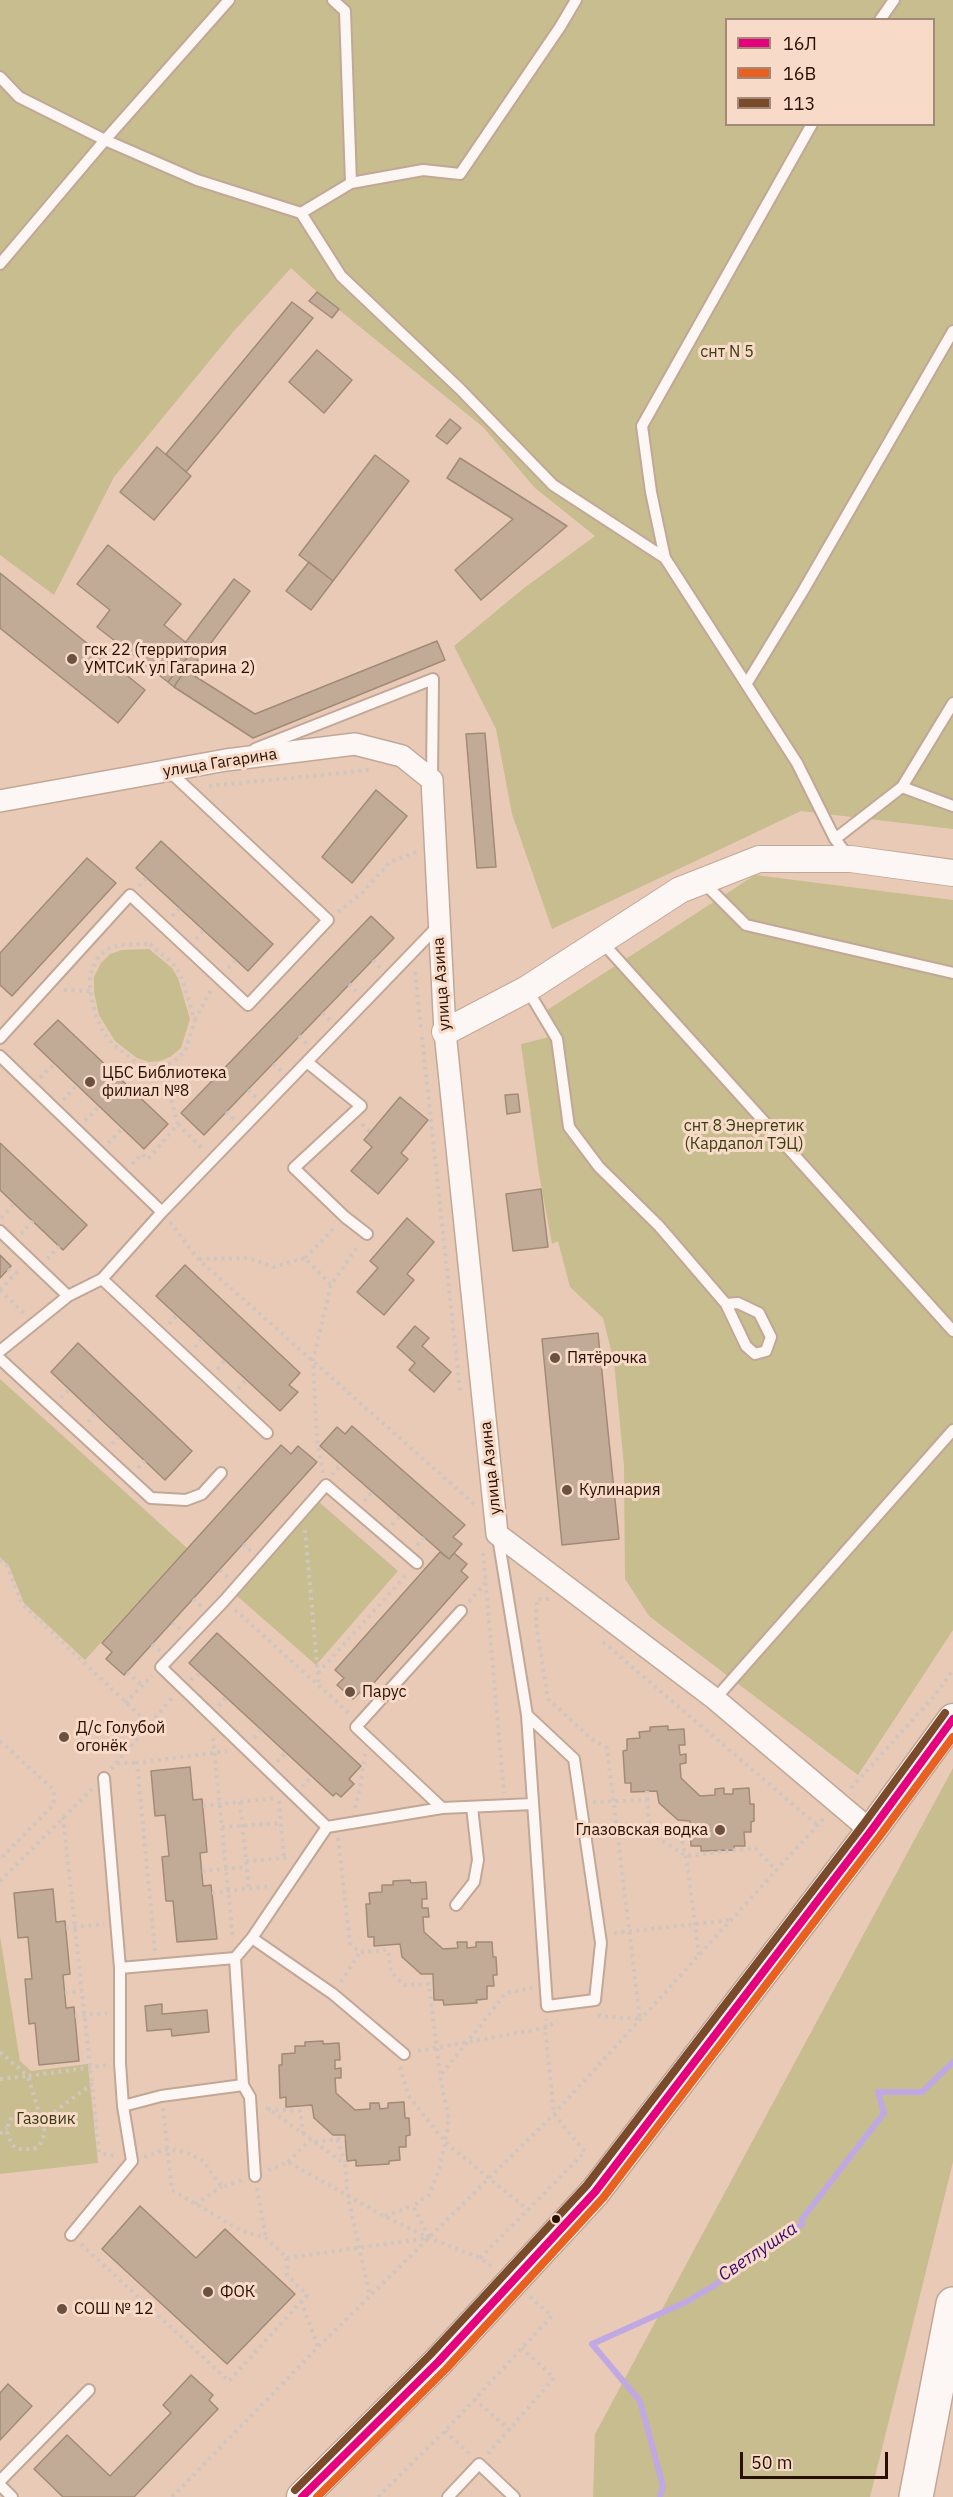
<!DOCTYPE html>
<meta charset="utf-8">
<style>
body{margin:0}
#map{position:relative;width:953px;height:2497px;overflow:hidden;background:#e9cab7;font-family:"IBM Plex Sans",sans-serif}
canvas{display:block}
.legend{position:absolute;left:725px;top:18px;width:210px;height:108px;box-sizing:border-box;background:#f7dac8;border:2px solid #a58978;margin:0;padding:8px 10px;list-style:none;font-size:18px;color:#291001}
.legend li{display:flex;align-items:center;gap:12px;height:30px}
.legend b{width:30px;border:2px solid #a58978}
.scale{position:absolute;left:740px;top:2452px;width:148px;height:27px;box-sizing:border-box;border:3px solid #291001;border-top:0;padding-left:8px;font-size:18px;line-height:21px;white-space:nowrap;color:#291001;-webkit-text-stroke:4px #f7dac8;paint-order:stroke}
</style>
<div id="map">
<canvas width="953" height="2497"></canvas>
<ul class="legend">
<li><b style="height:8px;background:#e5007d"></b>16Л</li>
<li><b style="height:8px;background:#e86120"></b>16В</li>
<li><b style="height:8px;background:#7a4b2a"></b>113</li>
</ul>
<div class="scale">50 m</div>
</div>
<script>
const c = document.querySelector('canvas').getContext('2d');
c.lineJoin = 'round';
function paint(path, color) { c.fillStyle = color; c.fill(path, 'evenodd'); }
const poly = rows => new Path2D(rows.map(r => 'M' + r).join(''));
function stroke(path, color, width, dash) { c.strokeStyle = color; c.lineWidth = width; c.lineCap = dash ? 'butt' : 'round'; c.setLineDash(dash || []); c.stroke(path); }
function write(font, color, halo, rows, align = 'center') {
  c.font = font + ' "IBM Plex Sans",sans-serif'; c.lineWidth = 6; c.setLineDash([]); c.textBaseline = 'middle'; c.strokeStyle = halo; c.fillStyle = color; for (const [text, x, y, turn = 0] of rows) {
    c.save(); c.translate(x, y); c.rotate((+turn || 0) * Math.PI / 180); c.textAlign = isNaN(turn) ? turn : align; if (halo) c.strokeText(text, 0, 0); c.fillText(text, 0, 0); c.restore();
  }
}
paint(poly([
 [0,0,953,0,953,829,801,811,552,929,512,814,496,729,454,646,524,588,595,536,535,488,483,427,317,292,291,268,234,331,114,477,54,595,0,555],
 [726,20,934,20,934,124,726,124],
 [755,875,953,900,953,1630,858,1775,649,1616,625,1579,624,1466,614,1362,603,1318,570,1287,558,1241,552,1244,539,1174,521,1044,549,1037,538,1016],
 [149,949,172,968,178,978,190,1019,181,1048,170,1057,160,1061,149,1062,137,1058,115,1041,99,1015,94,992,94,977,101,963,110,954,122,950],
 [0,1379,187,1548,85,1660,24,1603,9,1566,0,1557],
 [319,1502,398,1571,316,1665,237,1596],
 [953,1768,953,2162,870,2497,593,2497,595,2434],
 [0,1936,20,2061,31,2071,88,2064,98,2163,0,2174]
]), '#c7bd8f');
stroke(poly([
 [660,2497,663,2486,640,2401,592,2344,686,2302,715,2285,779,2235,802,2225,802,2219,884,2113,878,2092,922,2092,953,2062]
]), '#c0a9e2', 6);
const building = poly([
 [317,292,339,309,332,318,309,301,317,292],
 [292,302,313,318,186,472,166,454,292,302],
 [317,350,352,380,324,413,289,382,317,350],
 [450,419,461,428,447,444,436,436,450,419],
 [157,447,191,476,154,520,120,492,157,447],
 [375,455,409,481,333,581,299,555,375,455],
 [460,458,567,526,481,600,455,570,513,519,447,478,460,458],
 [108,545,181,604,164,625,194,649,168,682,97,627,110,610,77,584,108,545],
 [309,562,333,581,311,610,286,591,309,562],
 [0,573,145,690,118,723,0,628,0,573],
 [234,579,250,591,189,672,185,670,174,687,168,682,194,649,185,643,234,579],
 [437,641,445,660,253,738,174,687,185,670,255,714,437,641],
 [485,733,496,867,477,868,466,734,485,733],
 [376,790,407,816,352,883,322,857,376,790],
 [161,841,273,944,248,971,136,868,161,841],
 [87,858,116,883,12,996,0,985,0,953,87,858],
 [371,916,394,938,204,1135,181,1113,371,916],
 [58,1020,168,1124,144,1149,34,1044,58,1020],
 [518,1094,520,1112,507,1114,505,1095,518,1094],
 [400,1097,428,1120,401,1153,408,1159,378,1194,351,1171,372,1147,364,1140,400,1097],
 [0,1143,87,1225,63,1250,0,1190,0,1143],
 [541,1189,548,1247,513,1251,506,1194,541,1189],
 [407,1218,434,1242,407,1274,414,1280,384,1315,357,1292,378,1268,370,1261,407,1218],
 [0,1255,11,1266,0,1278,0,1255],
 [185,1265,300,1373,289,1385,298,1392,280,1411,156,1296,185,1265],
 [415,1326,429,1338,422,1346,451,1372,434,1392,409,1370,415,1363,397,1347,415,1326],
 [598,1333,619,1539,562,1545,542,1339,598,1333],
 [78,1343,192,1451,165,1480,51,1372,78,1343],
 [352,1426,465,1525,453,1537,462,1544,449,1559,320,1446,337,1427,345,1434,352,1426],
 [281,1445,291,1454,298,1446,317,1462,124,1675,106,1659,112,1652,102,1643,281,1445],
 [440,1552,449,1559,454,1553,467,1564,461,1571,468,1577,363,1695,360,1692,353,1699,337,1685,344,1678,335,1670,440,1552],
 [217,1633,361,1766,349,1779,354,1784,341,1797,336,1793,333,1796,189,1663,217,1633],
 [668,1726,668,1730,684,1729,685,1745,679,1745,680,1755,686,1754,686,1763,680,1764,681,1778,700,1796,715,1795,715,1789,724,1788,724,1794,733,1794,733,1789,749,1788,750,1804,754,1804,754,1821,751,1822,751,1832,744,1832,745,1846,734,1846,734,1850,701,1851,701,1846,691,1846,690,1821,678,1820,659,1803,657,1791,631,1792,631,1783,625,1783,623,1751,627,1750,627,1739,640,1738,639,1732,650,1731,650,1727,668,1726],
 [190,1767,193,1800,202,1799,207,1852,200,1853,203,1886,211,1885,217,1939,177,1942,173,1901,166,1901,162,1857,169,1856,165,1815,155,1816,151,1771,190,1767],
 [410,1880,411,1883,426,1882,427,1899,422,1899,422,1908,428,1908,429,1917,423,1917,424,1932,443,1949,458,1948,457,1942,467,1942,467,1948,476,1947,476,1942,492,1942,493,1957,496,1957,497,1975,493,1975,494,1986,487,1986,487,1999,476,2000,477,2003,444,2005,443,2000,434,2000,433,1974,421,1974,402,1957,400,1944,374,1946,374,1937,368,1937,366,1904,370,1904,369,1893,382,1892,382,1885,393,1885,393,1881,410,1880],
 [53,1889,56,1922,65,1921,70,1974,63,1975,66,2008,74,2007,79,2061,39,2065,35,2023,29,2024,25,1979,32,1979,28,1937,18,1938,14,1893,53,1889],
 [162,2004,162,2014,207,2010,209,2032,172,2036,171,2029,147,2031,145,2006,162,2004],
 [323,2041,323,2044,339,2043,340,2060,335,2060,335,2069,341,2068,341,2078,335,2078,336,2093,355,2110,370,2109,370,2103,379,2103,380,2109,388,2108,388,2103,404,2102,405,2118,409,2118,410,2135,406,2136,406,2147,399,2147,400,2160,389,2161,389,2164,356,2166,356,2160,347,2161,345,2135,333,2135,314,2118,312,2105,286,2107,286,2097,280,2098,279,2065,282,2065,282,2054,295,2053,295,2046,305,2046,305,2042,323,2041],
 [140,2206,196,2258,225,2229,295,2294,227,2364,102,2249,140,2206],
 [191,2375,213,2395,209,2400,218,2409,134,2497,63,2497,34,2469,67,2435,110,2476,171,2413,163,2405,191,2375],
 [8,2384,32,2406,0,2440,0,2393,8,2384]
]);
paint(building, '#c2ab96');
stroke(building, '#a28b76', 1.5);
const service = poly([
 [333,0,345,11,351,183],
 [880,20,894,0],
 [0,77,19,97,105,140,197,180,301,213,341,276,460,389,553,485,665,558],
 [812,124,642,426,651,492,665,558,797,763,835,839,849,857],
 [301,213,351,183,423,170,460,174,560,27,576,0],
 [0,264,105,140,229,0],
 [747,683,803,591,953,331],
 [255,749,433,679,432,780],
 [902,787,953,806],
 [835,839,902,787,953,703],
 [702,881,746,925,953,973],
 [602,942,953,1331],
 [527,989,557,1039,569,1127,599,1167,659,1226,726,1304,746,1346,755,1354,766,1351,771,1337,759,1313,738,1303,726,1304],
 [0,1038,130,895,248,1005,328,920,169,771],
 [0,1056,162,1212,102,1279,68,1296],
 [307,1062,361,1106,294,1168,345,1217,367,1234],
 [162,1212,438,926],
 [0,1231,68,1296,0,1351],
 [102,1279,267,1433],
 [0,1359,151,1498,186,1500,202,1494,221,1473],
 [498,1537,527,1715,547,2006,595,2000,601,1943,574,1759,527,1715],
 [417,1563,326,1485,224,1601,161,1667,327,1827,442,1808,533,1804],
 [715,1699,953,1430],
 [442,1808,356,1727,461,1611],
 [456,1905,474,1882,478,1860,472,1807],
 [252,1938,333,1994,404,2054],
 [120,1968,235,1958],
 [123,2106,161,2096,243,2085],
 [255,2176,250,2097,243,2085,235,1958,252,1938,327,1827],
 [71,2235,132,2161,123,2106,120,2063,120,1968,104,1778],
 [0,2481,89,2390],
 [0,2485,12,2497],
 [448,2497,479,2464,514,2497]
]);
const minor = poly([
 [0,801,226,760,355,744,402,756,432,780,445,1032,497,1534,715,1699,871,1831]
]);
const tertiary = poly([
 [445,1032,527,989,680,890,759,859,851,859,953,873]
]);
const secondary = poly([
 [302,2497,438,2362,595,2192,871,1831,953,1719]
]);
const primary = poly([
 [916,2497,953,2304]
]);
stroke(service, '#c2a797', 14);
stroke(minor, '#c2a797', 24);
stroke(tertiary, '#c2a797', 28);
stroke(secondary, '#c2a797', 33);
stroke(primary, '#c2a797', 36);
stroke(poly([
 [209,786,372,770],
 [139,886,147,877],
 [338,912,362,893,390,862,416,852],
 [172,916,180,908],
 [196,939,204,930],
 [150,944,174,965,181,976,195,1020,185,1052,173,1062,162,1066,149,1067,137,1063,113,1044,103,1032,96,1015,90,991,90,974,97,959,107,949,120,945,150,944],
 [373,960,380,968],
 [228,968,236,960],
 [415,972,421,1030],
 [349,984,357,992],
 [64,990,90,991],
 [322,1013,330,1020],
 [195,1020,212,988],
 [299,1036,307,1044],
 [422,1037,460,1391],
 [273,1064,281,1071],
 [40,1078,54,1064],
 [248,1090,256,1097],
 [63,1100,77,1085],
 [226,1112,234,1119],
 [85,1121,99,1107],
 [178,1124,203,1149],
 [362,1124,370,1132],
 [108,1143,122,1129],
 [132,1164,142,1154,148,1159,178,1124,162,1066],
 [1,1218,14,1204],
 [170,1222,198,1259,474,1504],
 [21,1234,33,1221],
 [305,1258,336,1226],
 [47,1259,59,1246],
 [199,1259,248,1258,274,1267,305,1258,331,1285],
 [8,1269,14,1275],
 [0,1290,26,1315],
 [0,1290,20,1269],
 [169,1324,177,1315],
 [195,1347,202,1339],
 [217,1369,225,1360],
 [238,1389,246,1380],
 [61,1398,69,1389],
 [88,1422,95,1414],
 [112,1444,119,1437],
 [138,1468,145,1461],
 [323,1473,317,1440,313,1360,331,1285,358,1246],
 [332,1475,341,1464],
 [364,1501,372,1492],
 [392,1525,400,1516],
 [305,1530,319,1687],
 [243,1544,251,1551],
 [417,1545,424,1537],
 [483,1553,504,1793],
 [0,1560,7,1566,22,1604,149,1724],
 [220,1570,228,1578],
 [193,1599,202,1607],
 [549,1599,537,1599,536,1623,548,1699,593,1740,607,1748,640,2019,600,2016,599,2014],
 [469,1602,486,1582],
 [235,1610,350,1714],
 [172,1623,180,1629],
 [603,1642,817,1825],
 [152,1644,160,1651],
 [127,1672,143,1686],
 [318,1673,407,1574],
 [191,1680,200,1673],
 [125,1703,152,1676],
 [219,1706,226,1697],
 [213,1738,233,1939],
 [254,1738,262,1729],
 [0,1741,53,1789,55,1798,52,1806,0,1859],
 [277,1762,286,1752],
 [117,1763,137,1763],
 [111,1769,173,1697],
 [302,1787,312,1776],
 [851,1788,936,1694,953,1670],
 [647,1800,647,1791],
 [279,1801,284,1857],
 [240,1802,249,1889],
 [593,1802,647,1800,650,1832,679,1829,686,1856,699,1955],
 [203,1806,275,1798],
 [355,1808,361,1783,365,1754],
 [63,1817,92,2084],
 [222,1827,281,1823],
 [679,1829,691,1828],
 [598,1835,650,1832,686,1856,755,1848,777,1871],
 [338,1838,350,1943,360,1952,388,1950,391,1972,404,1985,429,1984,440,2075],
 [246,1861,287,1858],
 [202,1871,246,1867],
 [0,1881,92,1789],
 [212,1893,271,1886],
 [66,1928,104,1924],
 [614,1933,731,1920],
 [155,1951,137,1763,227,1751],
 [341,1982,360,1952],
 [65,1993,82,1991],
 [75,2016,107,2013],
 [418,2051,545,2028,557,2021],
 [0,2052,28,2076,107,2065],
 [400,2067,408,2095,445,2142,528,2210],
 [0,2079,28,2076,45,2132,40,2145,34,2149,18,2149,12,2145,7,2132,8,2123,12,2117,25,2112,39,2117],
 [266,2107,345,2164,348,2197,370,2296],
 [268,2109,300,2111,303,2133],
 [42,2121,92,2084,99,2152,117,2157],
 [0,2134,7,2128],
 [337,2139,345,2138],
 [315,2142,337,2139,345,2162],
 [144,2157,167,2149,186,2152,203,2161,222,2187,242,2180],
 [288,2162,311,2139],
 [268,2170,288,2162,384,2216,429,2238,480,2258,494,2268],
 [257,2188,266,2238],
 [195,2204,222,2187],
 [385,2216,413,2206],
 [429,2237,413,2206,429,2195,439,2170,445,2142,449,2120,440,2076,506,1993,533,1988],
 [81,2244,229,2381,307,2295,287,2275,287,2258,266,2238,240,2230,172,2190,163,2108],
 [287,2258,428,2238],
 [480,2258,585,2152,554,2114,545,2028,546,2019],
 [301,2301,318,2347],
 [474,2399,510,2430],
 [445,2431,471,2455],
 [488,2454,554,2378,522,2348],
 [172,2497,318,2347,554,2114,826,1816],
 [378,2497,445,2431,552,2316,530,2297]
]), '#d0c6c0', 4, [3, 4.5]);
stroke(service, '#fcf7f4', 10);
stroke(minor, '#fcf7f4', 21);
stroke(tertiary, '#fcf7f4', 26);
stroke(secondary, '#fcf7f4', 30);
stroke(primary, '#fcf7f4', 33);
stroke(poly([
 [302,2497,438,2362,595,2192,871,1831,953,1719]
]), '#e5007d', 8);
stroke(poly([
 [317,2497,446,2369,603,2198,879,1837,953,1737]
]), '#e86120', 8);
stroke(poly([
 [295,2490,430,2355,587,2185,863,1825,945,1713]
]), '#7a4b2a', 8);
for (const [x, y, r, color] of [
 [72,659,6,"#6c5141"],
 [90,1082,6,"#6c5141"],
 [555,1358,6,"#6c5141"],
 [567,1490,6,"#6c5141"],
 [350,1692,6,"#6c5141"],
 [64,1737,6,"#6c5141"],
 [720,1830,6,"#6c5141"],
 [556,2219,5,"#291001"],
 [208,2292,6,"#6c5141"],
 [62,2309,6,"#6c5141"]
]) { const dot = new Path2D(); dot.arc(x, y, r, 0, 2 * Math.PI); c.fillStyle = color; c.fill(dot); stroke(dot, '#f7dac8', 2); }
write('16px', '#3a3d12', '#f7dac8', [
 ["снт N 5",727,352],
 ["снт 8 Энергетик",744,1126],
 ["(Кардапол ТЭЦ)",744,1144],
 ["Газовик",46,2119]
]);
write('16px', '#291001', '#f7dac8', [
 ["гск 22 (территория",84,650],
 ["УМТСиК ул Гагарина 2)",84,668],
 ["ЦБС Библиотека",102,1073],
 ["филиал №8",102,1091],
 ["Пятёрочка",567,1358],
 ["Кулинария",579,1490],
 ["Парус",362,1692],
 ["Д/с Голубой",76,1728],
 ["огонёк",76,1746],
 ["Глазовская водка",708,1830,"right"],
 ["ФОК",220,2292],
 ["СОШ № 12",74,2309]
], 'left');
write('16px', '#291001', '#f7dac8', [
 ["улица Гагарина",220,763,-9],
 ["улица Азина",442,984,-94],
 ["улица Азина",491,1468,-96]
]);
write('italic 18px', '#380b75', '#f7dac8', [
 ["Светлушка",758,2252,-34]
]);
</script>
